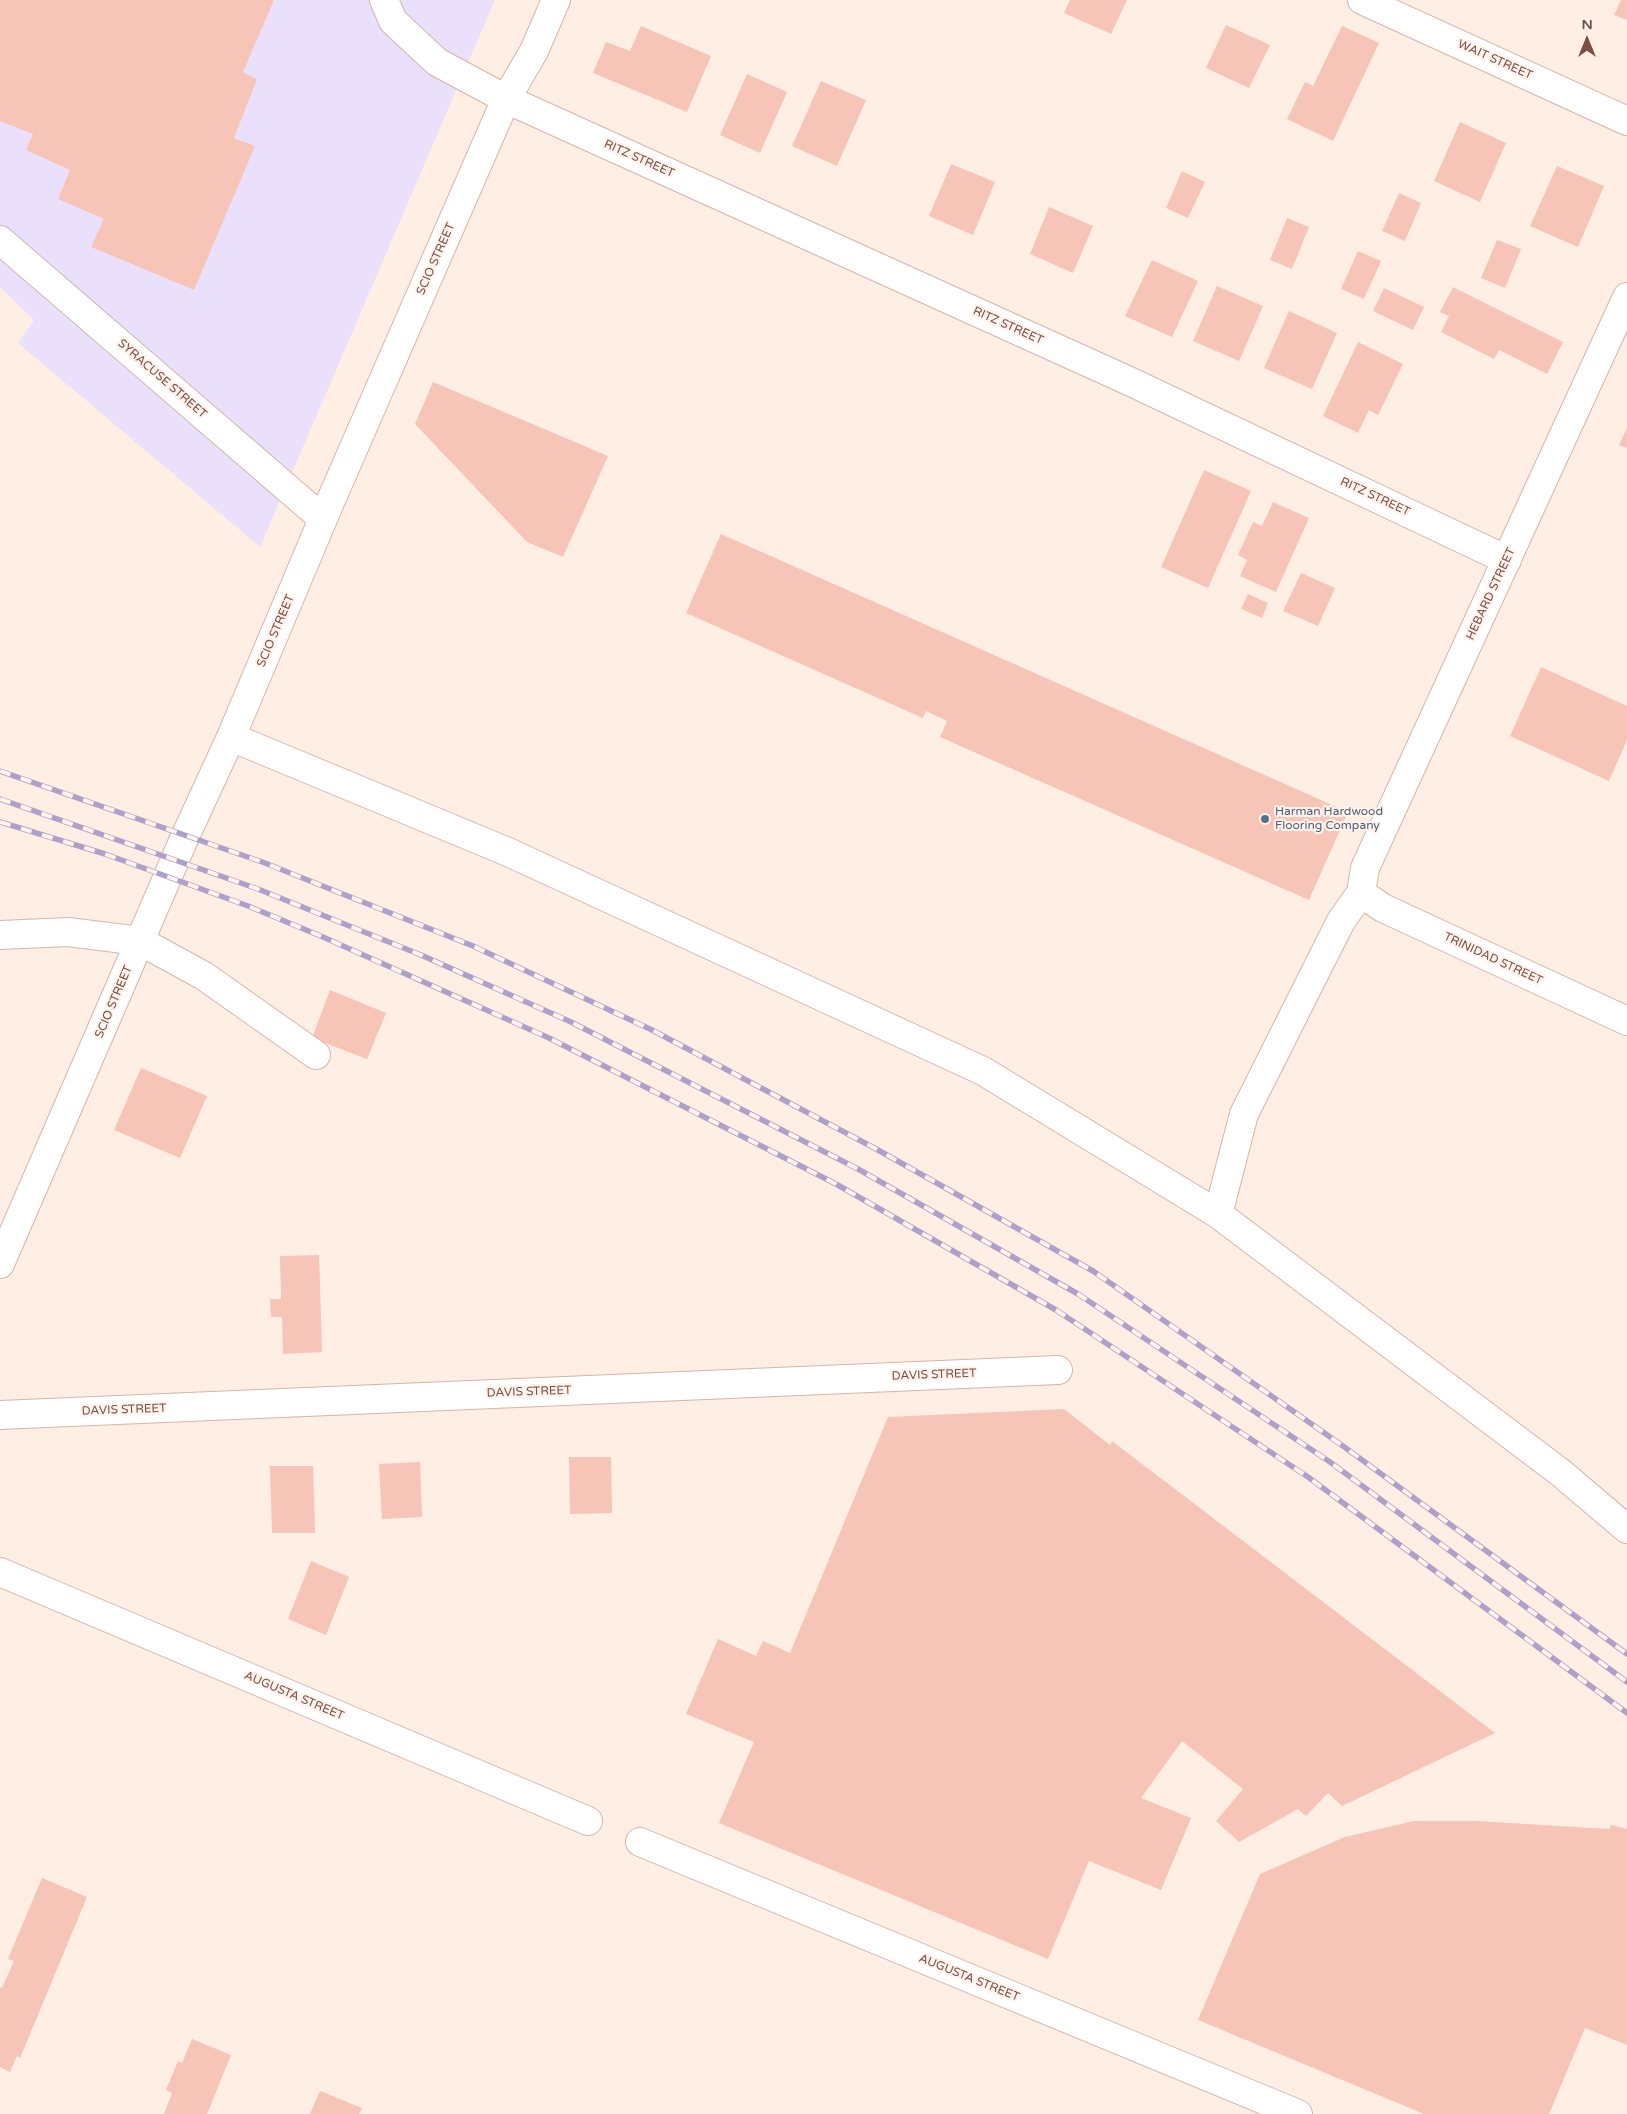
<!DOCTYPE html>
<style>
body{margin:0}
#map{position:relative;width:1627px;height:2114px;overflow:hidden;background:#ffeee3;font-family:"Varela Round",sans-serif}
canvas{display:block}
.north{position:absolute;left:1562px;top:15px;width:50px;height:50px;-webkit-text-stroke:4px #fff3ec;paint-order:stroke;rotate:0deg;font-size:14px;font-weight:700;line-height:20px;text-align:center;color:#7a4e46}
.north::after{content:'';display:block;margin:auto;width:18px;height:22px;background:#7a4e46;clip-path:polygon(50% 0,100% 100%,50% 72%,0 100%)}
</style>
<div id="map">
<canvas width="1627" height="2114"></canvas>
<div class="north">N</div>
</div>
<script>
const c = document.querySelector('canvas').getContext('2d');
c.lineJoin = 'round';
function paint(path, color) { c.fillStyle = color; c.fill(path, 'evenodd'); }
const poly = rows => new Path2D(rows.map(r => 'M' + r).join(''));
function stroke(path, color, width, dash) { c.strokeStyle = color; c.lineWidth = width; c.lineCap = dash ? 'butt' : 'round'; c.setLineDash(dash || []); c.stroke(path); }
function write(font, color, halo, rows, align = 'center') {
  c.font = font + ' "Varela Round",sans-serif'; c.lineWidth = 4.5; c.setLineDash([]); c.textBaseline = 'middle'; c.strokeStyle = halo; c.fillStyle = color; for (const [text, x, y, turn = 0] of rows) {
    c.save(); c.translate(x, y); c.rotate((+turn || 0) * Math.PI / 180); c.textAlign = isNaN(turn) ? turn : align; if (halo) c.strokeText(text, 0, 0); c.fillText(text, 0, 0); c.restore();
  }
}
paint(poly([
 [0,0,495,0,260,547,18,343,34,320,0,287]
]), '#ebe0fb');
paint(poly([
 [0,0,274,0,243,72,257,79,234,138,255,146,194,290,91,247,104,219,58,199,70,170,26,150,33,134,0,121],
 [1070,0,1127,0,1111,34,1064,13],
 [1621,0,1627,0,1627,20,1614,15],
 [1226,25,1270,45,1249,88,1206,68],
 [641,26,711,56,687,112,593,73,606,42,630,51],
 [1342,26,1379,43,1333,141,1287,119,1305,82,1313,86],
 [747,74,787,92,760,153,720,135],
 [821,81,866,100,837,166,792,146],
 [1460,122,1506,143,1480,202,1434,181],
 [951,164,995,182,973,235,929,216],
 [1557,166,1604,186,1578,247,1530,226],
 [1182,171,1205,182,1188,218,1166,208],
 [1399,193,1421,203,1405,241,1382,231],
 [1049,207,1093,226,1073,273,1030,254],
 [1287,218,1309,227,1292,269,1270,260],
 [1497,240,1521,249,1505,288,1481,278],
 [1358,251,1381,261,1364,299,1341,289],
 [1152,260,1198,281,1172,337,1125,316],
 [1217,286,1263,306,1239,361,1193,341],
 [1453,287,1563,342,1547,374,1499,350,1494,359,1441,332,1449,316,1440,312],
 [1384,288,1424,307,1413,330,1373,311],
 [1289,311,1337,333,1312,389,1264,368],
 [1358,342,1403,364,1378,415,1369,410,1358,433,1323,416],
 [433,382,608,456,563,557,527,542,415,424],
 [1627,428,1627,448,1619,445],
 [1204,470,1251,491,1208,588,1161,567],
 [1273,502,1309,518,1276,592,1240,576,1247,560,1238,555,1253,522,1262,526],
 [721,534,1348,812,1309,900,940,737,947,721,926,711,923,718,686,613],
 [1301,573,1335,588,1318,626,1283,611],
 [1248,594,1268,603,1262,618,1241,609],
 [1541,667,1627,706,1627,740,1609,781,1510,736],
 [330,990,386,1013,367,1059,312,1038],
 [141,1068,207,1096,180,1158,114,1130],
 [319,1255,322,1352,283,1354,282,1317,271,1317,270,1299,281,1299,280,1256],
 [1064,1409,1110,1445,1112,1441,1495,1733,1342,1806,1328,1793,1306,1816,1298,1809,1239,1842,1216,1821,1243,1789,1182,1741,1141,1798,1191,1818,1161,1890,1089,1861,1048,1959,719,1823,754,1742,686,1714,718,1639,756,1656,763,1641,790,1653,888,1417],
 [569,1457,611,1457,612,1513,570,1514],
 [420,1462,422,1517,382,1519,379,1464],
 [270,1466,313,1466,315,1533,272,1533],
 [311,1561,349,1577,326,1635,288,1619],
 [1414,1821,1476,1821,1609,1829,1611,1825,1627,1829,1627,2045,1585,2028,1549,2114,1424,2114,1198,2020,1260,1874,1345,1837],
 [42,1878,87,1897,20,2058,17,2056,10,2072,0,2067,0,1987,2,1988,14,1961,8,1959],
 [192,2039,231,2055,207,2114,164,2114,172,2093,166,2090,178,2061,182,2063],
 [320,2091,362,2108,359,2114,310,2114]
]), '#f7c4b8');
const minor = poly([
 [384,0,393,21,437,62,506,99,1129,381,1507,560],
 [1362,0,1627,121],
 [0,240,323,519],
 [231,737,508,852,983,1071,1218,1214,1561,1473,1627,1529],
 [1361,893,1383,908,1627,1021],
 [0,935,68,932,140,941,204,976,316,1055],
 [1218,1214,1244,1114,1341,921,1361,893,1365,868,1627,297],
 [0,1264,184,839,231,737,328,507,506,99,534,51,556,0],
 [0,1415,1058,1370],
 [0,1572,588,1821],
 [640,1842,1298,2114]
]);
stroke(minor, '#d4b5aa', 30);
stroke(minor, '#fff', 28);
const rail = poly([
 [0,771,265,863,473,946,652,1030,878,1150,1093,1271,1343,1446,1627,1654],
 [0,799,258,889,421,955,571,1022,858,1169,1078,1294,1330,1462,1627,1682],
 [0,822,105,854,248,906,323,937,549,1038,836,1184,1056,1310,1308,1477,1627,1713]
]);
stroke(rail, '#aea0ca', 5.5);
stroke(rail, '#fff3ec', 4, [11]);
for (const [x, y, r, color] of [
 [1265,819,5,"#5c6f8a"]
]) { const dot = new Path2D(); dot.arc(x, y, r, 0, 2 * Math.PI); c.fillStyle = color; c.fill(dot); stroke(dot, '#fff3ec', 2); }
write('12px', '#7a4e46', '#fff3ec', [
 ["WAIT STREET",1495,60,24],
 ["RITZ STREET",639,159,24],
 ["SCIO STREET",436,259,-66],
 ["RITZ STREET",1008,326,24],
 ["SYRACUSE STREET",162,379,41],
 ["RITZ STREET",1375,497,25],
 ["HEBARD STREET",1491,594,-65],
 ["SCIO STREET",276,631,-67],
 ["TRINIDAD STREET",1493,959,25],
 ["SCIO STREET",114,1002,-67],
 ["DAVIS STREET",934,1375,-2],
 ["DAVIS STREET",529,1392,-2],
 ["DAVIS STREET",124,1410,-2],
 ["AUGUSTA STREET",294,1696,23],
 ["AUGUSTA STREET",969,1978,22]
]);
write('12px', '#4e5e75', '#fff3ec', [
 ["Harman Hardwood",1275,812],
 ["Flooring Company",1275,826]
], 'left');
</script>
